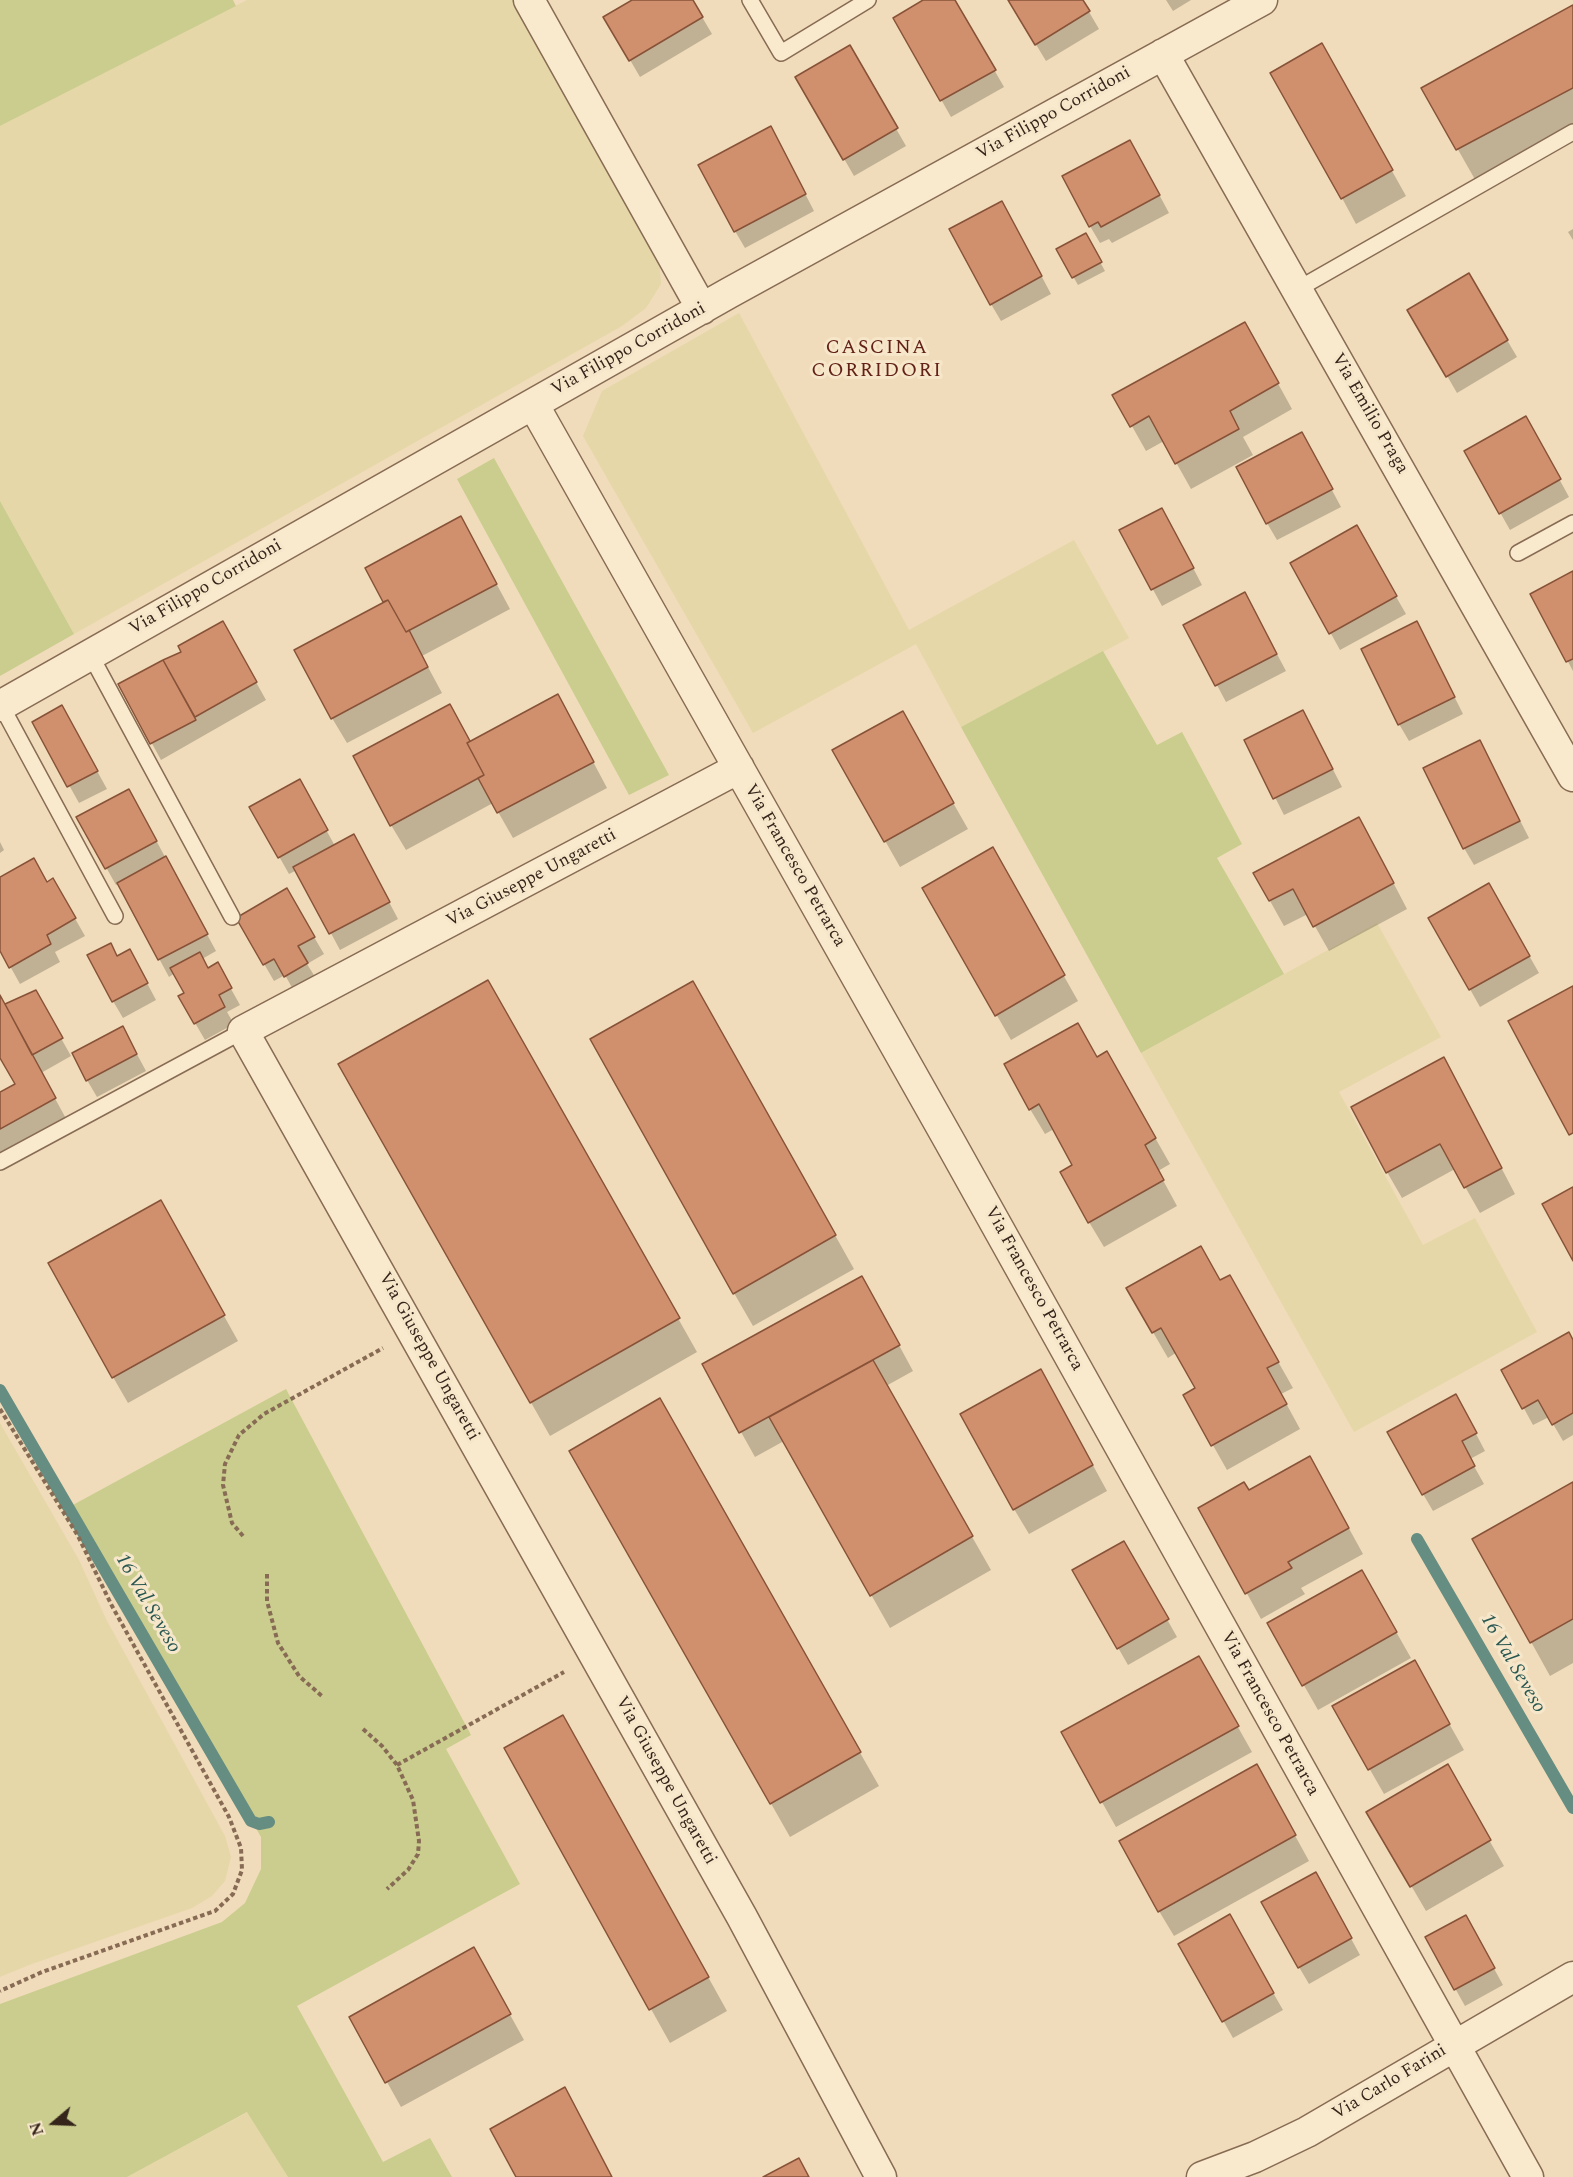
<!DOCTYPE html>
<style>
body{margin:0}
#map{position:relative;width:1573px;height:2177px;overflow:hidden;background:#f0dcba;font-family:Spectral,serif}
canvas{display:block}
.north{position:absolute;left:24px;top:2093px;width:60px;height:60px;-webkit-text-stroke:4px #f7e7ca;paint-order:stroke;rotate:251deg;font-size:16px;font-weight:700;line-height:24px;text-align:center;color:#35251a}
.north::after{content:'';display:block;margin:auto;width:21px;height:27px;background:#35251a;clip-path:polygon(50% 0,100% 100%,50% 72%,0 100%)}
</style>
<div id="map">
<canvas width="1573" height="2177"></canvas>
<div class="north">N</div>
</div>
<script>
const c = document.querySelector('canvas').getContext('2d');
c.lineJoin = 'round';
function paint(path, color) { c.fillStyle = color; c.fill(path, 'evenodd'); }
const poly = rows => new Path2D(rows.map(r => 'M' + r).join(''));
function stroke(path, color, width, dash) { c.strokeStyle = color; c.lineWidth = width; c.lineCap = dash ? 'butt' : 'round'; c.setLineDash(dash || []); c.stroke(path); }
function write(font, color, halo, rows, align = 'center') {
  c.font = font + ' Spectral,serif'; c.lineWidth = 6; c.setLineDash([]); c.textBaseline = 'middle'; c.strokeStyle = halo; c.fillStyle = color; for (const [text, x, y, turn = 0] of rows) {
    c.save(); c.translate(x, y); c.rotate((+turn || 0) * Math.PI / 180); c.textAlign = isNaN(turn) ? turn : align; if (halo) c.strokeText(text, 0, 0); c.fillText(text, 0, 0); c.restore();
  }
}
paint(poly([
 [247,0,515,0,659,257,661,284,646,308,622,326,74,634,0,501,0,126],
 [739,313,909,630,1074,540,1129,638,961,727,916,644,753,733,583,436,602,391],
 [1377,923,1441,1037,1339,1092,1423,1245,1475,1218,1537,1332,1354,1432,1141,1053],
 [0,1423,79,1560,106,1619,225,1836,231,1857,225,1881,212,1896,192,1908,29,1965,0,1977],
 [248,2112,288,2177,127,2177]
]), '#e5d7a7');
paint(poly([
 [0,0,233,0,236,6,0,126],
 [494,458,669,775,629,795,457,479],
 [0,501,74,634,0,676],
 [1103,651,1157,745,1182,732,1242,844,1217,858,1284,974,1141,1053,961,727],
 [286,1389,471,1735,446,1749,520,1884,297,2006,383,2162,430,2138,452,2177,288,2177,247,2112,127,2177,0,2177,0,2004,222,1922,245,1903,261,1869,261,1837,71,1506]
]), '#cacd8e');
paint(poly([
 [634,0,692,0,712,34,640,77,605,17],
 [926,0,954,0,1004,87,951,117,895,18],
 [1009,0,1082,0,1099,29,1046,61],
 [1166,0,1191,0,1173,11],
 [1573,6,1573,131,1477,183,1423,88],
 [849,47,906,146,854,176,797,77],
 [1336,71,1406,196,1356,224,1342,198],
 [780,145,814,211,745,248,735,231],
 [1140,159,1169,213,1112,243,1109,239,1100,243,1090,226],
 [1011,219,1051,294,1001,321,991,304],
 [1573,229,1573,240,1568,232],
 [1085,235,1105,271,1078,285,1058,250],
 [1469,275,1517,357,1457,393,1409,310],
 [1259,349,1292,409,1243,437,1253,455,1191,489,1164,441,1146,451,1115,396],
 [1535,435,1569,497,1510,530,1466,452],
 [1311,451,1341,507,1277,540,1267,523],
 [461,518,510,609,422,656,442,693,347,743,332,718,385,603,367,569],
 [1171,526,1202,585,1162,606,1121,531],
 [1356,527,1406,614,1340,650,1292,563],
 [1573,573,1573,671,1532,594],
 [1254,611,1286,671,1226,702,1185,625],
 [223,623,266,700,161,760,120,685,183,652],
 [1426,640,1463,714,1409,741,1399,724],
 [449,706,470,743,572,722,607,788,513,838,493,803,406,850,391,825],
 [902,713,968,829,900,867,834,751],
 [34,722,71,724,107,789,79,803],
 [1312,729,1342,787,1284,815,1246,740],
 [1480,742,1529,838,1474,865,1464,848],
 [299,781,335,846,363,853,398,919,340,950,297,870,289,874,251,807],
 [138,807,216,951,202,959,208,969,217,964,240,1005,227,1012,234,1024,205,1040,180,997,186,993,175,973,169,977,119,884,116,885,78,817],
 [0,842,4,850,0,853],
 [1373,844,1407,909,1329,951,1308,914,1284,926,1255,874],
 [992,849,1078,1001,1011,1040,924,888],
 [53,880,85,936,55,952,60,962,20,984,0,948,0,881,47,884],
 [1489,885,1539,973,1480,1007,1430,918],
 [287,891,324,954,307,964,317,980,295,993,285,975,274,981,238,919],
 [118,957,139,968,156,1000,123,1018,113,1001],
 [35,992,71,1056,41,1073,69,1124,0,1162,0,1094,17,1085,0,1055,0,996,5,1006],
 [507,1015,697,1352,550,1436,340,1065],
 [712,1016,854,1269,753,1326,734,1293],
 [132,1045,146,1071,97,1097,87,1080],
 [1107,1053,1170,1164,1158,1171,1177,1206,1104,1247,1089,1222,1074,1165,1054,1129,1045,1134,1030,1109],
 [1458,1085,1515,1194,1480,1213,1455,1169,1402,1198,1387,1172],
 [175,1228,238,1341,128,1403,113,1377],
 [1230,1277,1293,1388,1281,1394,1300,1429,1227,1470,1185,1396,1197,1389,1177,1352,1168,1358,1128,1289,1220,1282],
 [876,1303,913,1371,886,1386,991,1570,890,1628,784,1441,755,1457,741,1432],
 [1573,1342,1573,1435,1563,1441,1549,1417,1533,1425,1503,1370],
 [1055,1396,1107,1491,1029,1534,1014,1509],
 [659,1400,879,1786,790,1837,571,1451],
 [1465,1413,1485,1451,1470,1459,1484,1484,1433,1511,1423,1494],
 [1324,1483,1363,1554,1301,1588,1305,1594,1261,1619,1200,1508,1248,1492],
 [1573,1484,1573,1663,1550,1676,1474,1539],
 [1124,1543,1177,1637,1128,1665,1074,1571],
 [1362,1572,1411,1658,1318,1710,1269,1624],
 [1213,1683,1252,1752,1116,1827,1063,1733],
 [1429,1688,1464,1750,1384,1794,1334,1707],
 [506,1749,582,1750,727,2011,670,2043],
 [1447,1767,1504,1866,1426,1911,1368,1812],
 [1271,1792,1309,1861,1174,1936,1159,1911],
 [1325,1891,1360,1955,1309,1984,1299,1967],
 [1229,1916,1283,2010,1233,2038,1180,1944],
 [1475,1934,1503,1985,1465,2006,1427,1938],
 [488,1975,524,2040,401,2107,387,2082]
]), '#0003');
stroke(poly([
 [0,1390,251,1821,259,1824,269,1822],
 [1417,1539,1573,1808]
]), '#668d81', 12);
const building = poly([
 [632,0,693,0,703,17,629,61,603,17,632,0],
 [923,0,955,0,996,70,940,101,893,18,923,0],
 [1008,0,1083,0,1090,11,1035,45,1008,0],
 [1573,5,1573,88,1456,150,1421,88,1573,5],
 [1322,43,1393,170,1341,199,1270,73,1322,43],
 [850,45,898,128,843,160,795,77,850,45],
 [771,126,806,194,734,232,698,165,771,126],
 [1130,140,1160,195,1101,227,1098,222,1089,227,1062,176,1130,140],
 [1002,201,1042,276,990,305,949,229,1002,201],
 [1086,233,1102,262,1072,278,1056,249,1086,233],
 [1469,273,1508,340,1446,377,1407,310,1469,273],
 [1245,322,1279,383,1230,411,1239,429,1175,464,1149,416,1130,427,1112,395,1245,322],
 [1526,416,1561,479,1499,514,1464,451,1526,416],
 [1302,432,1333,489,1266,524,1236,467,1302,432],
 [1162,508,1194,568,1151,590,1119,530,1162,508],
 [461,516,497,584,406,632,388,600,383,602,365,568,461,516],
 [1357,525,1397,596,1329,634,1290,563,1357,525],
 [1573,571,1573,659,1566,662,1530,594,1573,571],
 [1245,592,1277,654,1215,686,1183,625,1245,592],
 [388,600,406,632,409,630,428,667,331,719,294,650,388,600],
 [223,621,257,682,195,717,163,660,181,652,178,646,223,621],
 [1417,621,1455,697,1398,725,1361,649,1417,621],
 [163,660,196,720,150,744,118,684,163,660],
 [558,694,594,762,497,813,478,778,484,775,467,743,558,694],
 [450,704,470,741,467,743,484,775,390,826,353,756,450,704],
 [62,705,98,771,67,787,32,722,62,705],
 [1303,710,1333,769,1273,799,1244,740,1303,710],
 [903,711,954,803,884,842,832,750,903,711],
 [1480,740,1520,821,1463,849,1423,768,1480,740],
 [300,779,328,830,278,858,249,807,300,779],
 [129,789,157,841,105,869,76,817,129,789],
 [1359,817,1394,883,1313,927,1293,889,1269,901,1253,873,1359,817],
 [354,834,390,902,329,934,293,867,354,834],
 [993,847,1065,975,995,1016,922,888,993,847],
 [166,856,208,934,158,960,117,883,166,856],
 [34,858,47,882,53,878,76,918,47,935,51,944,9,968,0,951,0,877,34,858],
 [1489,883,1530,956,1469,990,1428,918,1489,883],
 [287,888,315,937,298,946,308,963,284,977,274,959,263,965,236,918,287,888],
 [111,943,117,956,130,949,148,983,112,1002,87,955,111,943],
 [200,952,208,968,218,962,232,988,219,995,225,1007,194,1024,178,996,184,993,170,968,200,952],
 [488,980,680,1318,530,1403,338,1064,488,980],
 [693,981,836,1235,733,1294,590,1039,693,981],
 [1573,986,1573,1133,1569,1135,1508,1021,1573,986],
 [36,990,63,1038,32,1055,5,1004,36,990],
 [0,995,56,1098,0,1129,0,1092,15,1084,0,1058,0,995],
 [1078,1023,1097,1057,1107,1051,1156,1138,1145,1145,1164,1180,1088,1223,1060,1172,1072,1165,1039,1104,1029,1110,1004,1064,1078,1023],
 [123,1026,137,1054,86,1081,72,1053,123,1026],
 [1444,1057,1502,1168,1464,1188,1440,1144,1386,1173,1351,1107,1444,1057],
 [1573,1187,1573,1261,1542,1204,1573,1187],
 [161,1200,225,1315,112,1378,48,1263,161,1200],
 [1201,1246,1220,1280,1230,1275,1279,1362,1267,1368,1287,1404,1211,1446,1183,1395,1195,1388,1161,1328,1152,1333,1126,1288,1201,1246],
 [862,1276,900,1345,739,1433,702,1364,862,1276],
 [1569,1332,1573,1340,1573,1413,1552,1425,1538,1400,1522,1409,1501,1370,1569,1332],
 [873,1360,973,1536,870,1596,769,1417,873,1360],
 [1041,1369,1093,1465,1013,1510,960,1414,1041,1369],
 [1456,1394,1477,1433,1462,1441,1475,1466,1422,1495,1387,1432,1456,1394],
 [660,1398,861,1752,770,1804,569,1451,660,1398],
 [1310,1456,1349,1528,1288,1562,1292,1568,1245,1594,1198,1508,1244,1482,1249,1490,1310,1456],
 [1573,1482,1573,1619,1530,1643,1472,1539,1573,1482],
 [1124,1541,1169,1619,1117,1649,1072,1570,1124,1541],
 [1362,1570,1397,1632,1302,1686,1267,1623,1362,1570],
 [1199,1656,1239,1726,1100,1803,1061,1732,1199,1656],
 [1415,1660,1450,1724,1368,1770,1332,1706,1415,1660],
 [563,1715,709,1977,649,2010,504,1748,563,1715],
 [1257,1764,1296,1835,1158,1912,1119,1841,1257,1764],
 [1448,1764,1491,1840,1410,1887,1366,1812,1448,1764],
 [1316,1872,1352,1938,1298,1968,1261,1902,1316,1872],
 [1230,1914,1274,1993,1222,2022,1178,1944,1230,1914],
 [1466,1915,1495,1968,1454,1990,1425,1937,1466,1915],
 [474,1947,511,2014,385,2083,349,2017,474,1947],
 [565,2087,612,2177,516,2177,490,2129,565,2087],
 [799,2158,809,2177,763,2177,799,2158]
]);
paint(building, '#d0906d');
stroke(building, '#875238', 1.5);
const lane = poly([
 [750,0,781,53,868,0],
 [1298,289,1573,132],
 [1518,553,1573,523],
 [90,654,232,917],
 [1,705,115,916],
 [0,1162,243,1031]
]);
const street = poly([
 [529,0,702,309],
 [1163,54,1573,776],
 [533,404,950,1142,1528,2177],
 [0,706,729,293,1262,0],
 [739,768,243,1031,742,1917,881,2177],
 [1202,2177,1255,2157,1307,2132,1573,1977]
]);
stroke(lane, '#876b54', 18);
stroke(street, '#876b54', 33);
stroke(poly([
 [0,1409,78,1536,112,1606,229,1817,241,1848,242,1870,233,1894,215,1911,42,1972,0,1991],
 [243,1536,232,1523,223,1485,225,1464,239,1435,264,1414,383,1348],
 [267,1574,267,1601,278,1643,299,1676,323,1697],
 [363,1729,382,1746,397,1765,413,1800,419,1841,418,1854,408,1870,387,1889],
 [397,1765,564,1672]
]), '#876b54', 4, [4.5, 3]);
stroke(lane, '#faeacd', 15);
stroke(street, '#faeacd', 30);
write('18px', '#35251a', '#f7e7ca', [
 ["Via Filippo Corridoni",1054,114,-29],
 ["Via Filippo Corridoni",629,350,-29],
 ["Via Emilio Praga",1369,414,60],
 ["Via Filippo Corridoni",206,588,-30],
 ["Via Francesco Petrarca",794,866,60],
 ["Via Giuseppe Ungaretti",532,879,-28],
 ["Via Francesco Petrarca",1033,1289,61],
 ["Via Giuseppe Ungaretti",428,1357,61],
 ["Via Francesco Petrarca",1269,1714,61],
 ["Via Giuseppe Ungaretti",665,1781,61],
 ["Via Carlo Farini",1390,2083,-31]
]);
c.letterSpacing = '1.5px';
write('20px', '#632217', '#f7e7ca', [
 ["CASCINA",877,349],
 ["CORRIDORI",877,372]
]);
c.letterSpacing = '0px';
write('italic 20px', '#285650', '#f7e7ca', [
 ["16 Val Seveso",147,1604,60],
 ["16 Val Seveso",1512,1664,60]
]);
</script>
